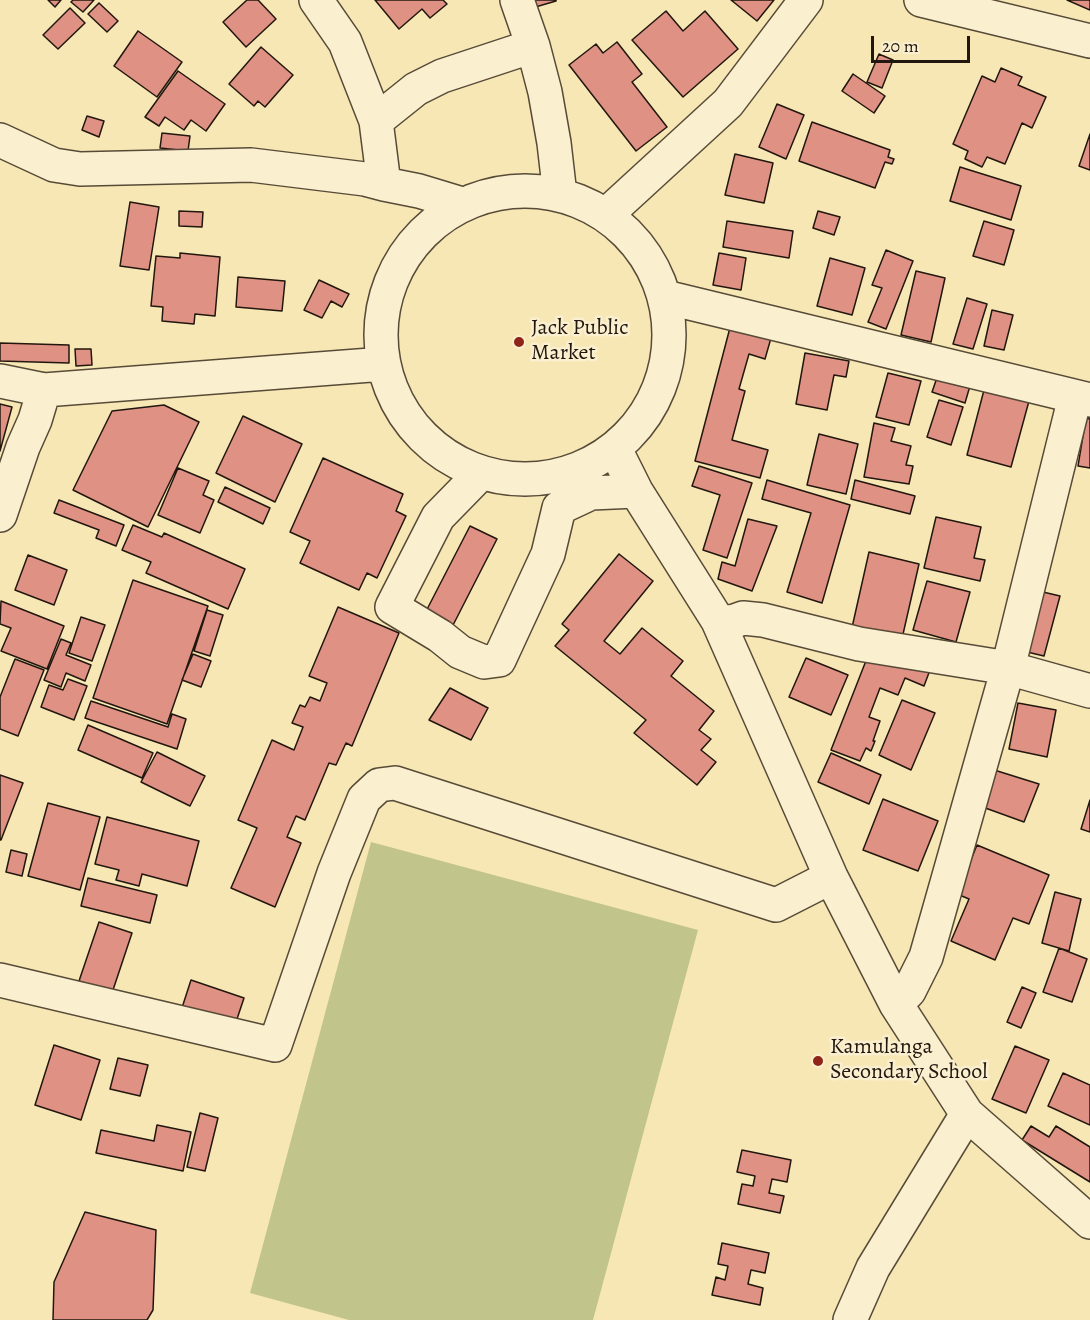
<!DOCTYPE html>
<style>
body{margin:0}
#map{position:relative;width:1090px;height:1320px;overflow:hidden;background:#f7e7b5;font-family:Alegreya,serif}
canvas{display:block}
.scale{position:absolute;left:871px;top:36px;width:99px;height:27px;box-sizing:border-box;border:3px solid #22170e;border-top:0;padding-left:8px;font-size:18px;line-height:21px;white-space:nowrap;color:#22170e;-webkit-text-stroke:4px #faefcf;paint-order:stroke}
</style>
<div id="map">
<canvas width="1090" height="1320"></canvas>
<div class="scale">20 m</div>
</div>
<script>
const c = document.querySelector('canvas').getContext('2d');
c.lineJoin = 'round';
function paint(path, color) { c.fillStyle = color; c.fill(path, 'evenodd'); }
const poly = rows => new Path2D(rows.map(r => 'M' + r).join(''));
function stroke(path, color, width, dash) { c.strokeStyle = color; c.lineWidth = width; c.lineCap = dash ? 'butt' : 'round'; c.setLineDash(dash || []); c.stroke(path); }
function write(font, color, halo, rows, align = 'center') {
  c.font = font + ' Alegreya,serif'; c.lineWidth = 5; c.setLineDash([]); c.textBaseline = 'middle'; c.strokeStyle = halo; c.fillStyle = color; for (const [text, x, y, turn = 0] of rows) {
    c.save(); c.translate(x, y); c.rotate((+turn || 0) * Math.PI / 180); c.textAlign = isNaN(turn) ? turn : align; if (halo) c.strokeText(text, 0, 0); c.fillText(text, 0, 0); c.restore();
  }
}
paint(poly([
 [371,842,698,930,593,1320,349,1320,250,1293]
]), '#c1c48b');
const building = poly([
 [48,0,61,0,55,7,48,0],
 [73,0,94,0,83,12,71,2,73,0],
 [247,0,258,0,276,19,246,47,223,22,247,0],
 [375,0,443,0,447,4,430,18,422,9,399,29,375,0],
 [530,0,556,0,556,1,532,8,530,0],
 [731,0,774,0,757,21,731,0],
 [1067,0,1090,0,1090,10,1067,0],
 [99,3,118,21,107,32,88,14,99,3],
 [70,8,85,23,58,49,43,35,70,8],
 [666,11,683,31,705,11,738,49,683,97,632,40,666,11],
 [138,31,182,62,157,97,114,66,138,31],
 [617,42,642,74,632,82,667,127,636,151,569,65,596,44,603,53,617,42],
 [261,47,293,75,265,107,258,101,254,106,229,84,261,47],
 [879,54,893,60,882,88,867,82,879,54],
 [1001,68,1022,77,1018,85,1046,97,1032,128,1022,123,1005,164,987,157,982,167,965,159,968,151,953,144,982,76,995,82,1001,68],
 [178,71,225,104,206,131,191,120,184,130,165,117,159,126,145,117,178,71],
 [853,74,885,96,874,113,842,91,853,74],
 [777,104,804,115,786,159,759,147,777,104],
 [87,116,104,121,99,137,82,130,87,116],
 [812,122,890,150,888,157,894,159,892,164,885,162,875,188,799,161,812,122],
 [162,133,190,136,188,151,160,148,162,133],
 [1090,134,1090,170,1079,166,1090,134],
 [735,154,773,163,764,203,725,195,735,154],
 [960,167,1021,186,1011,220,950,201,960,167],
 [130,202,159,207,149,270,120,266,130,202],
 [179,211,203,212,202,227,179,226,179,211],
 [818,211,840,217,834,235,813,228,818,211],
 [727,221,793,231,789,258,723,247,727,221],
 [984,221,1014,230,1004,265,973,256,984,221],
 [886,250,913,261,886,329,868,322,882,288,872,285,886,250],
 [180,253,220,257,215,316,195,314,194,324,162,321,163,307,151,306,156,256,180,258,180,253],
 [719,253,746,258,741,290,713,285,719,253],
 [830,258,865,268,852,315,817,306,830,258],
 [916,271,945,278,931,342,901,335,916,271],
 [238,277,285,281,282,311,236,307,238,277],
 [319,280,349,294,342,307,331,301,322,318,304,310,319,280],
 [967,298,987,304,973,349,953,344,967,298],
 [992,310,1013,315,1004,350,984,346,992,310],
 [732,320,773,331,765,359,749,354,739,389,745,391,732,440,768,450,760,478,695,461,732,320],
 [0,343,69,345,69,363,0,361,0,343],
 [75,349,91,349,92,365,76,366,75,349],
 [805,353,849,361,846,377,834,375,827,410,796,404,805,353],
 [940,369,972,379,965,403,932,392,940,369],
 [888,373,921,381,909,425,876,417,888,373],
 [984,390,1029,401,1011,467,967,455,984,390],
 [939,400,963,407,951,445,927,437,939,400],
 [0,404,12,407,0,451,0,404],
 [164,405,199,422,148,527,73,490,112,411,164,405],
 [243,416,302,444,275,502,216,473,243,416],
 [1086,418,1090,419,1090,468,1078,466,1086,418],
 [874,423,895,428,891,441,911,446,906,465,913,466,909,484,864,477,874,423],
 [819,434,858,444,846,494,807,485,819,434],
 [323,458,403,494,396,511,406,516,377,578,367,573,359,590,300,563,310,541,290,532,323,458],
 [699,466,752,483,727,558,703,550,720,495,692,486,699,466],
 [178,468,209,481,203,495,214,500,200,533,158,515,178,468],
 [767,480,850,505,822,603,787,592,811,513,762,499,767,480],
 [855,480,915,496,910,514,851,499,855,480],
 [225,487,270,508,263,524,218,502,225,487],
 [59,500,124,525,116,546,96,538,99,530,54,513,59,500],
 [936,517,981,527,974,558,985,560,980,581,924,568,936,517],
 [748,519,777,526,752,591,718,579,722,562,735,566,748,519],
 [133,525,162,537,164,533,245,569,228,609,146,573,151,562,122,550,133,525],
 [470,526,497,539,449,633,422,619,470,526],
 [869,552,919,564,901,643,851,632,869,552],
 [619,554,653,581,604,641,620,654,642,628,683,661,671,676,714,711,699,730,711,739,701,750,716,762,697,785,634,733,646,720,555,646,569,630,562,624,619,554],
 [28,555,67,570,54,605,15,590,28,555],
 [133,580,208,606,167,724,93,698,133,580],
 [927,581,970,592,956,642,913,630,927,581],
 [1043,592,1060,596,1044,656,1027,652,1043,592],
 [1,601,64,626,47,669,1,651,11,628,0,624,1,601],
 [338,607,399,633,352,746,346,743,336,765,329,763,305,820,296,816,287,837,301,843,275,907,231,888,257,828,238,820,272,740,294,750,303,727,292,723,300,705,305,707,310,697,320,701,327,683,309,676,338,607],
 [207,610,223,615,210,656,194,651,207,610],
 [81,617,105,625,92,661,69,653,81,617],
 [61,639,71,643,66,655,91,665,85,681,66,673,61,687,44,680,61,639],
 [869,653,930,670,924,686,905,678,898,695,880,688,869,717,880,721,873,741,875,741,871,751,866,748,860,761,831,750,869,653],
 [193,654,211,661,201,687,182,680,193,654],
 [806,658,848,675,831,715,789,697,806,658],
 [15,659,44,670,18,736,0,729,0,697,15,659],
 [68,679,87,686,74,720,41,707,49,685,63,690,68,679],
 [450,688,488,708,471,740,429,720,450,688],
 [902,700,935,713,911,770,879,755,902,700],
 [91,701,168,727,172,714,186,719,177,749,85,718,91,701],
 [1018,703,1056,710,1047,757,1009,749,1018,703],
 [88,725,153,753,142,778,78,750,88,725],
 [157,752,205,776,190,806,141,782,157,752],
 [831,753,881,775,869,804,818,782,831,753],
 [991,769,1039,784,1024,822,977,805,991,769],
 [0,775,23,783,1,840,0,840,0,775],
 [883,799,938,821,918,871,863,850,883,799],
 [1090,800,1090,832,1081,829,1090,800],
 [48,803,100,817,80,890,28,876,48,803],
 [107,817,199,841,187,886,142,874,139,886,116,880,119,870,95,864,107,817],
 [977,845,1049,875,1029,924,1013,918,995,960,951,941,969,899,957,894,977,845],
 [11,850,27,854,22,876,6,872,11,850],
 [88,878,157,895,150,923,81,906,88,878],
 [1055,892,1081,899,1069,951,1042,943,1055,892],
 [99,922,132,933,112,993,79,981,99,922],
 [1059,948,1087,959,1072,1002,1043,992,1059,948],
 [191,980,244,998,232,1034,179,1017,191,980],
 [1022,987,1036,993,1021,1028,1007,1022,1022,987],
 [54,1045,100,1060,81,1120,35,1105,54,1045],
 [1015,1046,1049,1060,1026,1113,992,1099,1015,1046],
 [118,1058,148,1065,140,1096,110,1089,118,1058],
 [1063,1073,1090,1085,1090,1125,1048,1106,1063,1073],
 [200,1113,218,1118,205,1171,187,1167,200,1113],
 [157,1125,191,1132,183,1171,96,1153,101,1130,154,1141,157,1125],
 [1031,1126,1049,1137,1056,1126,1090,1147,1090,1182,1022,1140,1031,1126],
 [742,1150,791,1160,787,1182,772,1179,769,1193,784,1196,780,1213,738,1204,742,1184,753,1186,755,1176,737,1172,742,1150],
 [85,1212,156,1230,153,1310,147,1320,53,1320,54,1282,85,1212],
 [722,1243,769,1253,765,1273,751,1270,748,1284,763,1288,760,1305,712,1295,716,1277,725,1280,728,1266,718,1264,722,1243]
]);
paint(building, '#df9184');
stroke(building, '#22170e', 1.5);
const minor = poly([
 [316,0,345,42,376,121,384,184],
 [517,0,533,46,545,92,554,143,560,195],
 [921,0,1090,41],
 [376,121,416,89,442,76,533,46],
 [0,140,54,165,80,169,251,165,365,179,384,184,419,191,462,204],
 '381 335a144 144 0 1 1 288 0a144 144 0 1 1-288 0Z',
 [606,215,728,103,806,0],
 [665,297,1090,400],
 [0,381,44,390],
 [615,449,636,491,718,621,831,877,896,1004,967,1114,1090,1222],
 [481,473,438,517,392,607,440,636,460,652,484,662,499,660,548,554,559,508,591,493,636,491],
 [0,515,23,447,35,420,44,390,384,364],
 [718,621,732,622,743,618,763,620,859,644,1008,668,1090,691],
 [0,980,275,1045,334,873,364,799,379,785,395,783,776,905,831,877],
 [896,1004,909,991,926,957,1008,668,1075,397],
 [850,1320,873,1268,967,1114]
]);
stroke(minor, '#574b38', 36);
stroke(minor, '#faefcf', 33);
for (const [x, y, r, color] of [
 [519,342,6,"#8f2418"],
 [818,1061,6,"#8f2418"]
]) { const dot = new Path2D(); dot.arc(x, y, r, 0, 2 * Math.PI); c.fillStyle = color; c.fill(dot); stroke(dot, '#faefcf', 2); }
write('22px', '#22170e', '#faefcf', [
 ["Jack Public",531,329],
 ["Market",531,354],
 ["Kamulanga",830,1048],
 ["Secondary School",830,1073]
], 'left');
</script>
